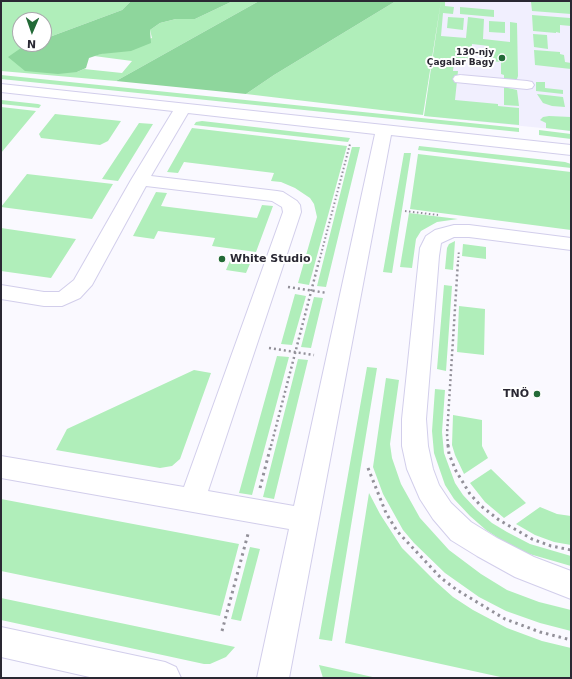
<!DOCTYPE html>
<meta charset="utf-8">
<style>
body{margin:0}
#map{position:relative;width:572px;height:679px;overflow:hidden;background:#faf9ff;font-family:"DejaVu Sans",sans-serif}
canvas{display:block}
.frame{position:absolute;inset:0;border:2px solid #2a2833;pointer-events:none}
.north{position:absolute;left:12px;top:12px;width:40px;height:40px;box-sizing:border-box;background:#fff;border:1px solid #aaa9ad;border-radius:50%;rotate:182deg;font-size:11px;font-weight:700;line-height:16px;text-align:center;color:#2a2833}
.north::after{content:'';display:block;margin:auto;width:14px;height:18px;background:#236a37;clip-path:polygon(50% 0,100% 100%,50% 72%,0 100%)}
</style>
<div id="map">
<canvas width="572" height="679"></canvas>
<div class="frame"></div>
<div class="north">N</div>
</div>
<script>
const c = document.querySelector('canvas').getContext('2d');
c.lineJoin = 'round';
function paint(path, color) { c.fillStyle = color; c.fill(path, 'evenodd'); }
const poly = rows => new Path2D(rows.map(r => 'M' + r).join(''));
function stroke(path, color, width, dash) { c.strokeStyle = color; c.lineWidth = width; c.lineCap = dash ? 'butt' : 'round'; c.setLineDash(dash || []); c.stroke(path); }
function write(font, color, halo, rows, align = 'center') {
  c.font = font + ' "DejaVu Sans",sans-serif'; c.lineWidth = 4; c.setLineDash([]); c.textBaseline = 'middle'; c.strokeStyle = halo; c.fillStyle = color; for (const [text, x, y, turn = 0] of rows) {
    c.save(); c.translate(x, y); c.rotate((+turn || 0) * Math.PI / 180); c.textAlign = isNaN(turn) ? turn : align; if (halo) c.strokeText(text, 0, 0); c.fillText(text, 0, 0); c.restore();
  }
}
paint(poly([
 [441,1,571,1,571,131,424,116]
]), '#f1effe');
paint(poly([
 [1,1,131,1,122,10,44,39,44,20,20,20,20,44,31,44,21,48,77,72,84,69,122,73,132,61,94,56,152,38,150,30,160,23,176,19,195,19,233,1,259,1,116,81,1,71],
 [396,1,441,1,423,115,246,94,274,75],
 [441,1,445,1,445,6,454,7,453,14,443,13,441,36,466,38,468,17,484,19,483,39,510,42,510,22,517,23,518,76,517,79,504,79,504,75,501,74,501,62,489,61,489,46,472,44,471,59,459,58,459,62,454,62,453,71,458,71,455,100,498,104,498,106,519,108,519,125,424,116],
 [533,1,571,2,571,14,532,11,531,2],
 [460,7,494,10,494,17,460,14],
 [532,15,570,18,571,26,560,25,560,33,556,32,556,33,533,31],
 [448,17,464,18,463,30,447,28],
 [489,21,505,22,505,33,489,32],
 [533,34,547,35,548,49,534,47],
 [534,50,560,52,560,54,564,55,565,62,571,63,571,69,535,65],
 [1,75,519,128,519,132,1,79],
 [536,82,545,82,545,88,563,90,563,94,536,91],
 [504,87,517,90,519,106,504,105],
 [537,94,563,97,565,107,552,106,543,103],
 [1,100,38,104,41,105,39,108,1,104],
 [1,107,36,111,1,153],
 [55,114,121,121,108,141,100,145,41,138,39,134],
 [549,116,571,117,571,131,546,128,546,123,540,120,543,117],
 [202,121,350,138,348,142,194,125,196,122],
 [139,123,153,124,118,181,102,179],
 [192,128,347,146,309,285,298,283,317,217,314,204,310,198,295,188,281,182,271,181,274,173,184,162,178,173,167,172],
 [539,130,571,134,571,139,539,135],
 [419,146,565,162,571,164,571,168,418,150],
 [352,147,360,147,326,287,317,286],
 [404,153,411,153,392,273,383,272],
 [418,154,571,172,571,230,410,209],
 [27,174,113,184,92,219,1,207],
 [156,192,167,193,161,206,257,218,262,205,273,206,256,252,212,246,215,238,158,231,154,239,133,236],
 [409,213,458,219,437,222,421,231,416,239,412,268,400,267],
 [1,228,76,239,51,278,1,271],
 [455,241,453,270,445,269,447,248,449,244],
 [463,244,486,247,486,259,462,256],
 [232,256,252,259,246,273,226,270],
 [444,285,452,286,446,371,437,369],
 [295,294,306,296,292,345,281,344],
 [314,297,323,298,311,348,301,347],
 [459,306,485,309,484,355,457,352],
 [277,356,289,357,252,495,239,493],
 [298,359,308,360,274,499,263,497],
 [367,367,377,368,332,641,319,639],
 [194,370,211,373,180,459,172,466,160,468,56,450,67,429],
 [386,378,399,380,390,444,392,458,401,484,420,518,449,550,481,574,507,590,539,602,571,610,571,631,540,623,506,611,479,597,445,573,414,543,403,530,383,494,373,467],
 [435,389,445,390,442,432,444,453,455,483,463,495,477,510,492,523,507,532,530,544,571,556,571,566,526,553,503,541,486,530,470,516,454,499,445,485,434,453,432,431],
 [453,415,482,420,482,446,488,458,464,474,455,455,452,445],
 [491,469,526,503,504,518,485,502,470,483],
 [369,493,380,514,402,548,435,581,453,597,473,610,507,628,542,641,571,648,571,678,505,678,345,643],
 [1,499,239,544,220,616,1,571],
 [540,507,557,514,571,516,571,545,554,542,535,535,516,524],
 [250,547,260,549,241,621,231,619],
 [1,598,235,647,226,657,210,664,204,664,1,620],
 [319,665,377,678,323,678]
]), '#b0eeba');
paint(poly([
 [131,1,233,1,195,19,176,19,160,23,150,30,151,43,131,51,101,54,89,58,86,68,77,72,58,74,25,71,8,57,21,48,31,44,44,44,44,39,122,10],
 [259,1,396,1,274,75,246,94,116,81]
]), '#8ed69c');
const minor = poly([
 [460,75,527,81,532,82,534,85,532,88,527,89,455,82,453,79,455,76,460,75],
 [1,84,571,145,571,155,391,135,289,678,257,678,289,529,1,478,1,456,184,487,283,212,282,207,272,201,146,186,92,285,80,298,62,306,44,306,1,299,1,285,44,292,59,292,74,280,131,180,173,111,1,92,1,84],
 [188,113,375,134,294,506,208,491,301,212,300,205,297,201,283,192,277,191,151,176,188,113],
 [454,225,469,225,571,238,571,250,469,237,454,237,441,243,439,256,426,419,428,446,433,469,439,485,451,503,471,522,497,538,534,557,571,571,571,599,515,577,477,556,451,540,433,519,420,499,407,469,402,446,402,419,420,248,426,236,435,230,454,225],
 [1,627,165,662,176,667,181,678,94,678,1,657,1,627]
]);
stroke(minor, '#d2ceeb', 2);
stroke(poly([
 [405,211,438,215],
 [319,262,350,144],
 [458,262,459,250]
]), '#929099', 2, [1.5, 2.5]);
stroke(poly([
 [288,287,327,293],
 [269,348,314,355],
 [271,446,319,261],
 [448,446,447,434,458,261]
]), '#929099', 2.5, [2, 3]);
stroke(poly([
 [448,445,449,454,456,471,470,494,481,506,499,520,532,539,551,546,571,550],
 [368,468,386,513,397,531,441,578,457,590,505,619,540,632,571,640],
 [260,488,271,445],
 [222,631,248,534]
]), '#929099', 3, [2.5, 4]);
paint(minor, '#fff');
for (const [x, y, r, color] of [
 [502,58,4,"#236a37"],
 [222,259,4,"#236a37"],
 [537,394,4,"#236a37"]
]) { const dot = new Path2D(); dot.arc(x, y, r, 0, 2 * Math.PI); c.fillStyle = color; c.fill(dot); stroke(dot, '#fff', 1.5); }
write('bold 9px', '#2a2833', '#fff', [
 ["130-njy",494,53],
 ["Çagalar Bagy",494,63]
], 'right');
write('bold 11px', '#2a2833', '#fff', [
 ["White Studio",230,259],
 ["TNÖ",529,394,"right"]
], 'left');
</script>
